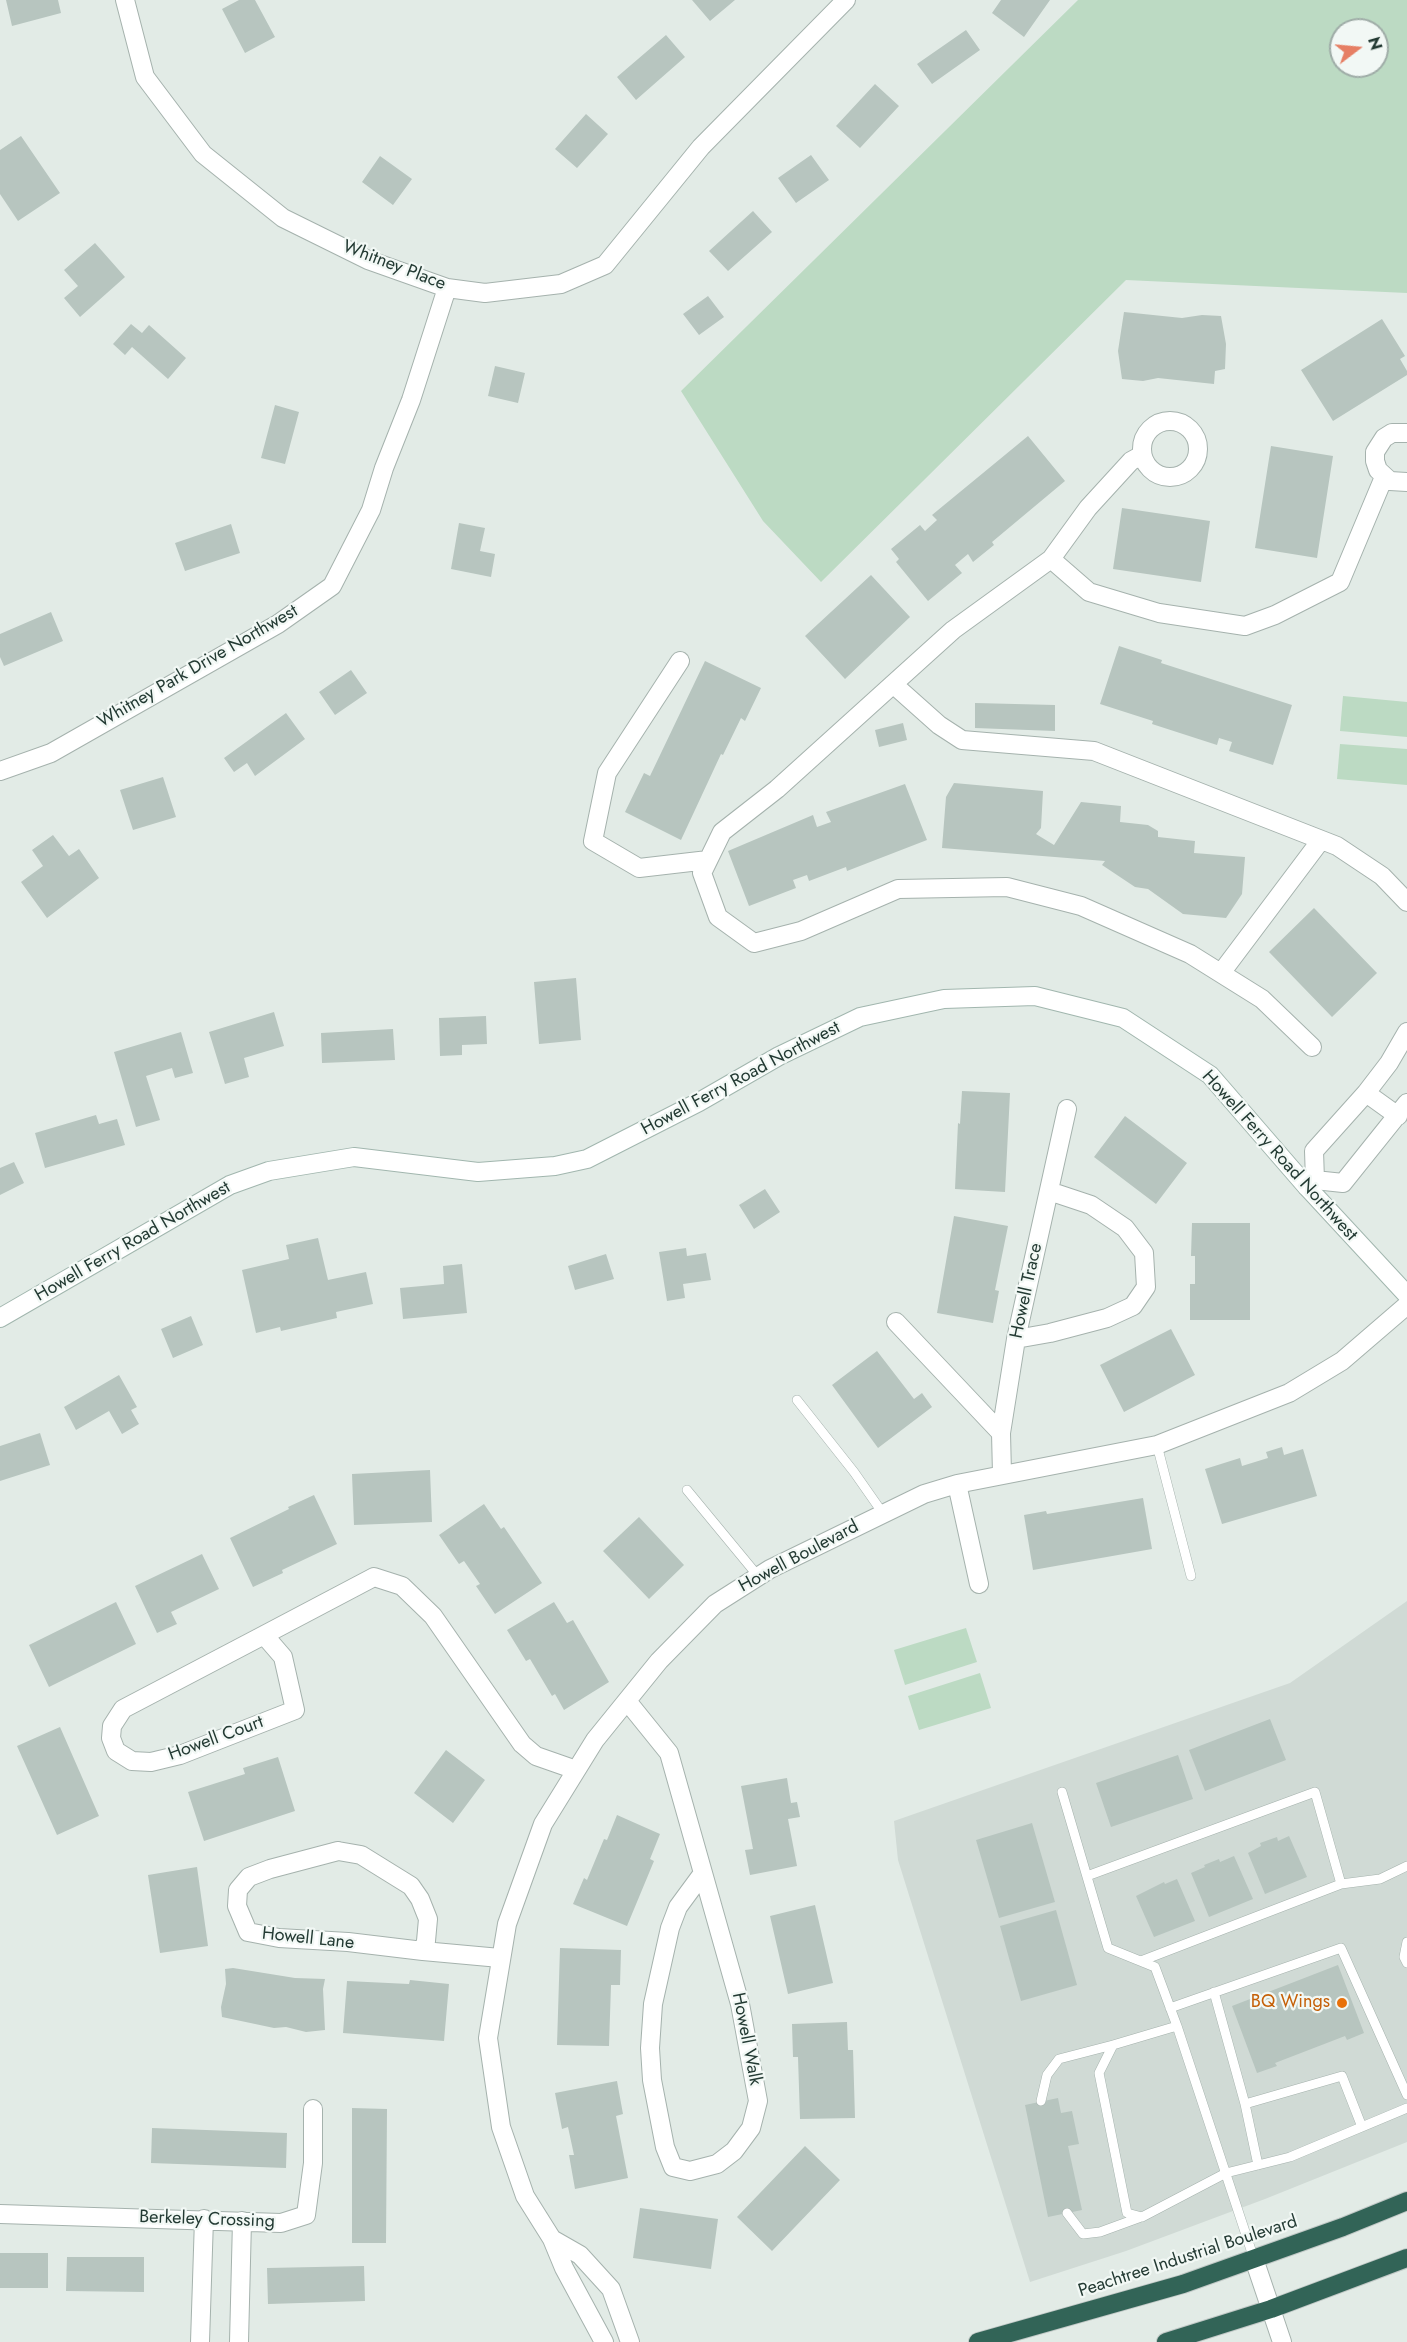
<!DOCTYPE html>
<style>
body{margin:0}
#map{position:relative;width:1407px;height:2342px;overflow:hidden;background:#e2ebe6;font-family:Jost,sans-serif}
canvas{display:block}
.north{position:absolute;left:1329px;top:18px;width:60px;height:60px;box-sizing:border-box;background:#f2f8f5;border:2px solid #9faca7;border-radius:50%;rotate:74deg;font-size:16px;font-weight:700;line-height:24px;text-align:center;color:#233a33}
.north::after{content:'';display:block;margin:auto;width:21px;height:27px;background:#e67f64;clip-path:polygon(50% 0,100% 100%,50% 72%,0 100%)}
</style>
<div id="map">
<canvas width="1407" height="2342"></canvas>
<div class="north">N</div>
</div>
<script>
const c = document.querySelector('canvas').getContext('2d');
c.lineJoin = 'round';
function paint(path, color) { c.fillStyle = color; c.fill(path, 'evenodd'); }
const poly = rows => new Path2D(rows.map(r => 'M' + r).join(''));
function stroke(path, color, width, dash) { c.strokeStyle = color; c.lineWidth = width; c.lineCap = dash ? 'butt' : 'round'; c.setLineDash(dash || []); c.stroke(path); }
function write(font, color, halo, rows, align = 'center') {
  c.font = font + ' Jost,sans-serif'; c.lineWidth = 4.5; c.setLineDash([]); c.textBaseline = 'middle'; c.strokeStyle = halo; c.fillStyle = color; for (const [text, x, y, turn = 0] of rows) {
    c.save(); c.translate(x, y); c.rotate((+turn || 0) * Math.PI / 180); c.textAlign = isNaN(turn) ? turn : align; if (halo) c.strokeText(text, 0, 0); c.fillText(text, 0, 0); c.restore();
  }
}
paint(poly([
 [1407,1601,1407,2142,1265,2199,1126,2251,1030,2282,898,1860,894,1821,1290,1683]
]), '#d0dad5');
paint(poly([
 [1078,0,1407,0,1407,293,1126,280,821,582,763,521,681,391],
 [1341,30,1377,30,1377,66,1341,66],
 [1343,696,1407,702,1407,737,1340,731],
 [1340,744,1407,749,1407,785,1337,779],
 [966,1628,977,1662,905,1685,894,1650],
 [980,1673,991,1708,919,1730,908,1696]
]), '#bcdac3');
paint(poly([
 [6,0,58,0,61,13,12,26],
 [239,0,255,0,275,37,245,53,222,9],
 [692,0,735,0,710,21],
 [1001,0,1050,0,1024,37,992,13],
 [966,30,980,50,932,84,917,64],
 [666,35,685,57,636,100,617,77],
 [875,84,899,106,860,148,836,126],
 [586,114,608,134,577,168,555,149],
 [21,136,60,193,18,221,0,194,0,150],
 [811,155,829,180,796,203,778,178],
 [380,156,412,179,393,205,362,182],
 [753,211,772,232,728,271,709,251],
 [95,243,125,277,80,317,64,298,78,286,64,270],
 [708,296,724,317,699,335,683,314],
 [1124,312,1182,318,1202,315,1221,316,1226,344,1225,369,1215,371,1214,384,1158,378,1143,381,1122,379,1118,351],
 [1382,319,1405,356,1400,359,1407,371,1407,375,1333,421,1301,370],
 [131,324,142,333,149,325,186,358,168,379,132,347,125,355,113,344],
 [495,366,525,373,518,403,488,396],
 [275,405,299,412,285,464,261,458],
 [1028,436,1065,481,992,542,994,545,973,562,968,554,955,565,962,573,928,601,896,562,899,559,891,549,920,525,925,531,937,520,932,515],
 [1271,446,1333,456,1317,558,1255,548],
 [1122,508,1210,521,1201,582,1113,569],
 [459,523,485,528,480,551,495,554,491,577,451,569],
 [231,524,240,553,185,571,175,543],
 [871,575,910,617,845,679,805,636],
 [51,612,63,641,4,666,0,657,0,634],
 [1119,646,1162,660,1161,663,1292,705,1273,765,1229,751,1232,742,1219,738,1217,745,1152,724,1153,721,1100,704],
 [705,661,761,688,745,721,741,718,723,755,721,754,681,840,625,812,644,773,650,776],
 [351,670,367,693,335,715,319,692],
 [975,703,1055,705,1055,731,975,728],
 [286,713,305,739,255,776,247,763,234,772,224,758],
 [903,723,907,740,879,747,875,730],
 [163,777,176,817,133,830,120,790],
 [954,783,1043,791,1041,828,1036,834,1054,845,1081,802,1121,806,1120,822,1148,825,1158,831,1158,837,1195,841,1194,853,1245,857,1242,894,1226,918,1183,914,1148,889,1135,887,1102,865,1105,861,942,848,946,797],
 [905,784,927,840,847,871,846,867,809,881,807,875,793,880,796,888,749,906,728,851,813,815,817,827,831,822,826,812],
 [53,835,69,856,79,849,99,878,47,918,21,882,43,866,32,850],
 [1314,908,1377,973,1332,1017,1269,952],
 [576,978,581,1040,539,1044,534,982],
 [274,1012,284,1046,244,1058,249,1077,225,1084,209,1032],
 [486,1016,487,1044,462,1045,462,1055,440,1056,439,1018],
 [393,1029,395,1060,322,1063,321,1033],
 [181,1032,193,1073,175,1078,172,1068,146,1076,160,1120,136,1127,114,1052],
 [962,1091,1010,1093,1005,1192,955,1189,958,1123,960,1124],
 [96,1115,99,1124,117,1119,125,1145,45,1168,35,1133],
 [1125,1116,1187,1163,1156,1204,1094,1157],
 [14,1162,24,1183,0,1195,0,1168],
 [765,1189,780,1212,754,1229,739,1205],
 [954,1216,1008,1226,995,1290,999,1291,993,1323,937,1313],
 [1192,1223,1250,1223,1250,1320,1190,1320,1190,1284,1195,1284,1195,1256,1191,1256],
 [318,1238,328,1280,366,1272,373,1304,336,1312,337,1318,281,1331,280,1327,256,1333,242,1270,289,1259,286,1245],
 [686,1248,687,1256,706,1253,711,1280,683,1284,685,1298,667,1301,659,1252],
 [606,1254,614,1279,575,1290,568,1266],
 [462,1264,467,1313,403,1319,400,1288,444,1284,443,1266],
 [191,1316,203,1345,173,1358,161,1329],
 [1171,1329,1195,1375,1124,1412,1100,1365],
 [877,1351,914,1399,922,1393,932,1407,878,1448,832,1385],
 [119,1375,137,1407,131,1410,139,1424,122,1434,109,1411,76,1430,64,1407],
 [40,1433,50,1465,0,1481,0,1446],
 [1282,1447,1284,1455,1303,1449,1317,1496,1222,1524,1205,1469,1240,1458,1242,1466,1268,1458,1266,1452],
 [430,1470,432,1522,354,1525,352,1474],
 [314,1495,337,1544,282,1570,283,1573,253,1587,230,1538,289,1509,288,1507],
 [1143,1498,1152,1549,1033,1570,1024,1515,1046,1511,1047,1514],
 [484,1504,501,1529,504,1527,542,1583,495,1614,476,1586,480,1584,464,1561,459,1564,439,1535],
 [639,1517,684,1565,649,1599,603,1551],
 [202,1554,219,1589,171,1612,177,1624,157,1633,135,1586],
 [116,1602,136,1644,49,1687,29,1645],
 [554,1602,567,1623,573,1620,609,1682,564,1710,555,1694,552,1696,530,1659,526,1661,507,1630],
 [1270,1719,1286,1760,1205,1791,1189,1750],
 [60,1727,99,1816,57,1835,17,1746],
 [446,1750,485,1780,453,1823,414,1793],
 [1178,1755,1193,1799,1111,1827,1096,1783],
 [278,1757,295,1811,204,1841,188,1792,245,1774,243,1768],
 [787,1778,791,1803,797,1802,800,1817,788,1819,797,1866,750,1875,745,1850,753,1849,741,1786],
 [617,1815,660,1834,650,1859,654,1861,627,1926,573,1904,584,1878,587,1880,604,1839,607,1840],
 [1032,1823,1055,1902,999,1918,976,1840],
 [1289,1836,1307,1877,1265,1894,1248,1853,1261,1846,1260,1843,1277,1837,1278,1841],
 [1234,1856,1253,1899,1209,1917,1191,1873,1205,1867,1204,1865,1219,1859,1220,1862],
 [197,1867,208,1946,160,1953,148,1875],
 [1177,1879,1195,1921,1154,1937,1136,1896,1164,1882,1165,1884],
 [815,1905,833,1983,788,1994,770,1916],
 [1056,1910,1077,1985,1021,2001,1000,1926],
 [560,1948,621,1950,620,1985,611,1985,609,2046,557,2045],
 [1338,1965,1364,2033,1347,2040,1345,2036,1275,2063,1277,2066,1257,2073,1232,2006],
 [233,1968,295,1978,325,1979,323,1989,325,2030,306,2032,286,2027,274,2028,222,2017,221,2007,226,1984,225,1969],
 [410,1980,449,1984,444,2041,343,2033,347,1981,409,1984],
 [847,2022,848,2050,853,2050,855,2118,800,2119,798,2057,793,2057,792,2024],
 [617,2081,623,2114,616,2116,628,2178,575,2189,569,2155,574,2155,568,2127,562,2129,555,2093],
 [1058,2098,1061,2113,1072,2111,1079,2144,1068,2146,1082,2210,1048,2217,1025,2105],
 [352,2108,387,2109,386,2243,352,2243],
 [152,2128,287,2133,286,2168,151,2163],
 [805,2146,840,2180,772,2251,737,2217],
 [640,2208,718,2219,711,2269,633,2258],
 [0,2253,48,2253,48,2288,0,2288],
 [67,2257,144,2257,144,2292,66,2291],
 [364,2266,365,2301,268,2304,267,2268]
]), '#b7c5bf');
const lane = poly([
 [797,1400,854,1472,882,1512],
 [1157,1445,1191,1576],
 [687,1490,758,1576],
 [1062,1792,1108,1948,1155,1967,1177,2026,1254,2259],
 [1087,1876,1315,1792,1341,1884,1141,1961],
 [1341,1884,1380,1879,1407,1866],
 [1407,1942,1404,1957,1407,1963],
 [1214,1992,1245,2104],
 [1170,2008,1341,1948,1407,2095],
 [1177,2026,1113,2045,1099,2073,1127,2213,1142,2217,1226,2173,1290,2157,1407,2108],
 [1041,2101,1047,2075,1059,2059,1113,2045],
 [1258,2165,1245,2104,1342,2076,1362,2127],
 [1067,2213,1083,2234,1100,2232,1141,2217]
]);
const street = poly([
 [125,0,145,77,203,154,283,218,368,260,447,288,485,293,561,284,605,265,701,147,846,0],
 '1142 449a28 28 0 1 1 56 0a28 28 0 1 1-56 0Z',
 [1407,433,1392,433,1384,438,1375,452,1375,461,1378,470,1390,481,1407,482],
 [1142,455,1131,461,1088,508,1051,559,953,630,777,789,722,832,702,873,718,917,754,943,801,931,898,889,1007,887,1081,906,1190,954,1262,999,1312,1047],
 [1051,559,1089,592,1159,613,1245,626,1275,615,1340,582,1384,477],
 [680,661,607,773,593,841,639,868,708,860],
 [893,684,939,725,962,740,1094,751,1337,846,1382,876,1407,902],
 [0,771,51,753,278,624,332,586,371,510,384,468,411,400,447,288],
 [1221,973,1321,840],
 [1366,1093,1398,1116],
 [1315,1180,1343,1183,1407,1103],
 [1307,1187,1315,1180,1314,1151,1366,1093,1389,1063,1407,1032],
 [896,1322,1001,1433],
 [1016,1339,1050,1333,1107,1318,1133,1306,1146,1287,1144,1253,1125,1228,1091,1205,1049,1191],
 [1002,1474,1001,1433,1016,1339,1067,1109],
 [957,1484,979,1584],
 [264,1635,283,1657,295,1710,180,1755,151,1762,132,1761,116,1751,111,1738,112,1726,123,1709,264,1635],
 [264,1635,374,1577,402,1586,433,1616,522,1744,536,1756,576,1770],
 [627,1701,669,1753,703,1873],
 [338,1851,361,1855,411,1886,420,1899,428,1919,426,1941,423,1951,348,1942,279,1938,248,1932,237,1906,238,1890,249,1877,270,1869,338,1851],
 [703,1873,740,2004,758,2101,751,2128,734,2151,717,2164,690,2171,673,2167,665,2147,652,2080,650,2048,653,2004,670,1928,678,1907,703,1873],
 [423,1951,500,1958],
 [0,2214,281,2223,306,2215,313,2163,313,2109],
 [552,2239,580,2255,611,2289,630,2342],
 [1254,2259,1282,2342],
 [200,2342,204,2219],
 [239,2342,242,2221],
 [604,2342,564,2268,552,2239,525,2196,501,2127,488,2038,507,1924,543,1824,595,1740,659,1661,715,1604,770,1569,924,1494,957,1484,1157,1445,1289,1393,1342,1361,1407,1305]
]);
const secondary = poly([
 [0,1318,230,1185,269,1171,354,1157,478,1172,555,1166,587,1159,699,1102,779,1056,860,1017,944,999,1035,996,1123,1018,1210,1075,1307,1187,1407,1295]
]);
const highway = poly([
 [978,2342,1183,2284,1343,2227,1407,2201],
 [1166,2342,1271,2309,1407,2258]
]);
stroke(lane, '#a5b2ad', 10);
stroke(street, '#a5b2ad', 20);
stroke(secondary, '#a1b6ae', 20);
stroke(highway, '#c1c8c6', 20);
stroke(lane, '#fff', 9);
stroke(street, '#fff', 18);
stroke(secondary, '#fff', 18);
stroke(highway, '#326457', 18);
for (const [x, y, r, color] of [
 [1342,2003,6,"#e8710a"]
]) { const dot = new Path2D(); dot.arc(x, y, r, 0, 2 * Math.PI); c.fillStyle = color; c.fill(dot); stroke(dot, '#f2f8f5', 2); }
write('18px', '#233a33', '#f2f8f5', [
 ["Whitney Place",394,266,21],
 ["Whitney Park Drive Northwest",198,667,-30],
 ["Howell Ferry Road Northwest",741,1079,-28],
 ["Howell Ferry Road Northwest",1279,1156,48],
 ["Howell Ferry Road Northwest",133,1242,-30],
 ["Howell Trace",1027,1291,-78],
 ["Howell Boulevard",799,1557,-28],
 ["Howell Court",216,1739,-20],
 ["Howell Lane",308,1939,6],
 ["Howell Walk",746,2039,79],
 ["Berkeley Crossing",207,2220,2],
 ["Peachtree Industrial Boulevard",1188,2257,-18]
]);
write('18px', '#c56008', '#f2f8f5', [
 ["BQ Wings",1330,2003]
], 'right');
</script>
